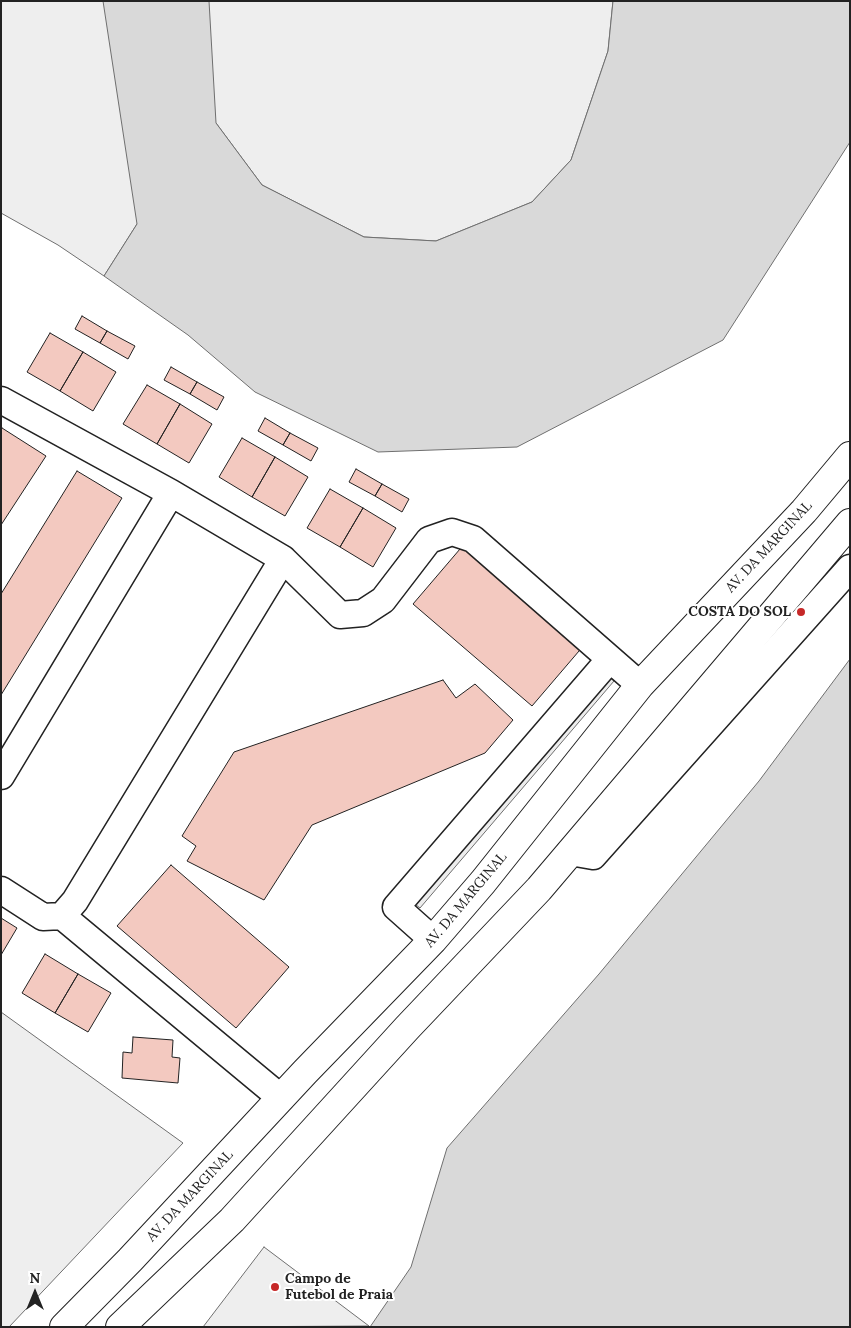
<!DOCTYPE html>
<style>
body{margin:0}
#map{position:relative;width:851px;height:1328px;overflow:hidden;background:#fff;font-family:Lora,serif}
canvas{display:block}
.frame{position:absolute;inset:0;border:2px solid #222;pointer-events:none}
.north{position:absolute;left:10px;top:1268px;width:50px;height:50px;-webkit-text-stroke:4px #fff;paint-order:stroke;rotate:0deg;font-size:14px;font-weight:700;line-height:20px;text-align:center;color:#222}
.north::after{content:'';display:block;margin:auto;width:18px;height:22px;background:#222;clip-path:polygon(50% 0,100% 100%,50% 72%,0 100%)}
</style>
<div id="map">
<canvas width="851" height="1328"></canvas>
<div class="frame"></div>
<div class="north">N</div>
</div>
<script>
const c = document.querySelector('canvas').getContext('2d');
c.lineJoin = 'round';
function paint(path, color) { c.fillStyle = color; c.fill(path, 'evenodd'); }
const poly = rows => new Path2D(rows.map(r => 'M' + r).join(''));
function stroke(path, color, width, dash) { c.strokeStyle = color; c.lineWidth = width; c.lineCap = dash ? 'butt' : 'round'; c.setLineDash(dash || []); c.stroke(path); }
function write(font, color, halo, rows, align = 'center') {
  c.font = font + ' Lora,serif'; c.lineWidth = 4; c.setLineDash([]); c.textBaseline = 'middle'; c.strokeStyle = halo; c.fillStyle = color; for (const [text, x, y, turn = 0] of rows) {
    c.save(); c.translate(x, y); c.rotate((+turn || 0) * Math.PI / 180); c.textAlign = isNaN(turn) ? turn : align; if (halo) c.strokeText(text, 0, 0); c.fillText(text, 0, 0); c.restore();
  }
}
const green = poly([
 [1,1,613,1,608,51,571,160,532,202,436,241,364,237,262,185,216,123,137,224,104,276,58,245,1,213,1,1],
 [1,1012,183,1143,9,1327,1,1327,1,1012],
 [264,1247,369,1326,203,1327,264,1247]
]);
paint(green, '#eee');
stroke(green, '#6f6f6f', 1);
const parking = poly([
 [594,664,614,681,420,908,399,891,594,664]
]);
paint(parking, '#ededed');
stroke(parking, '#6f6f6f', 1);
const water = poly([
 [103,1,209,1,216,123,262,185,364,237,436,241,532,202,571,160,608,51,613,1,850,1,850,142,723,340,517,447,378,452,255,392,188,335,104,276,137,224,103,1],
 [850,659,850,1327,370,1327,411,1267,447,1148,599,974,759,781,850,659]
]);
paint(water, '#d9d9d9');
stroke(water, '#6f6f6f', 1);
const building = poly([
 [82,316,107,331,100,343,75,329,82,316],
 [107,331,135,346,128,359,100,343,107,331],
 [50,333,83,352,60,391,27,372,50,333],
 [83,352,116,372,93,411,60,391,83,352],
 [171,367,197,382,190,394,164,380,171,367],
 [197,382,224,397,217,410,190,394,197,382],
 [147,385,180,404,157,444,123,424,147,385],
 [180,404,212,424,189,463,157,444,180,404],
 [265,418,290,433,283,445,258,431,265,418],
 [2,428,46,456,1,525,1,429,2,428],
 [290,433,318,448,311,461,283,445,290,433],
 [242,438,275,457,252,497,219,477,242,438],
 [275,457,308,477,285,516,252,497,275,457],
 [356,469,382,484,375,496,349,482,356,469],
 [77,471,122,498,1,695,1,594,77,471],
 [382,484,409,499,402,512,375,496,382,484],
 [330,489,363,508,340,547,307,528,330,489],
 [363,508,396,528,373,567,340,547,363,508],
 [466,542,585,644,532,706,413,604,466,542],
 [443,680,456,698,475,684,513,720,485,753,312,825,264,900,187,861,196,846,182,836,234,752,443,680],
 [171,865,289,967,236,1028,117,926,171,865],
 [1,918,17,928,1,955,1,918],
 [45,954,78,974,55,1013,22,993,45,954],
 [78,974,111,993,88,1032,55,1013,78,974],
 [133,1037,173,1040,172,1057,180,1058,178,1083,122,1078,123,1052,132,1053,133,1037]
]);
paint(building, '#f3c9c0');
stroke(building, '#222', 1);
const minor = poly([
 [1,400,171,493,283,559,340,615,363,613,383,600,429,540,452,532,473,539,640,685],
 [1,776,171,493],
 [570,852,593,856,850,568],
 [1,890,43,917,62,916,75,901,283,559],
 [62,916,281,1098],
 [433,940,396,907,610,659]
]);
const major = poly([
 [64,1327,130,1260,305,1072,433,940,483,882,640,685,804,511,850,456],
 [120,1327,232,1220,407,1028,539,889,850,523]
]);
stroke(minor, '#222', 29);
stroke(major, '#222', 30);
stroke(minor, '#fff', 26);
stroke(major, '#fff', 28);
for (const [x, y, r, color] of [
 [801,612,5,"#c62828"],
 [275,1287,5,"#c62828"]
]) { const dot = new Path2D(); dot.arc(x, y, r, 0, 2 * Math.PI); c.fillStyle = color; c.fill(dot); stroke(dot, '#fff', 2); }
write('14px', '#222', '#fff', [
 ["AV. DA MARGINAL",769,547,-47],
 ["AV. DA MARGINAL",466,900,-50],
 ["AV. DA MARGINAL",190,1196,-47]
]);
write('bold 14px', '#222', '#fff', [
 ["COSTA DO SOL",791,612],
 ["Campo de",285,1279,"left"],
 ["Futebol de Praia",285,1295,"left"]
], 'right');
</script>
